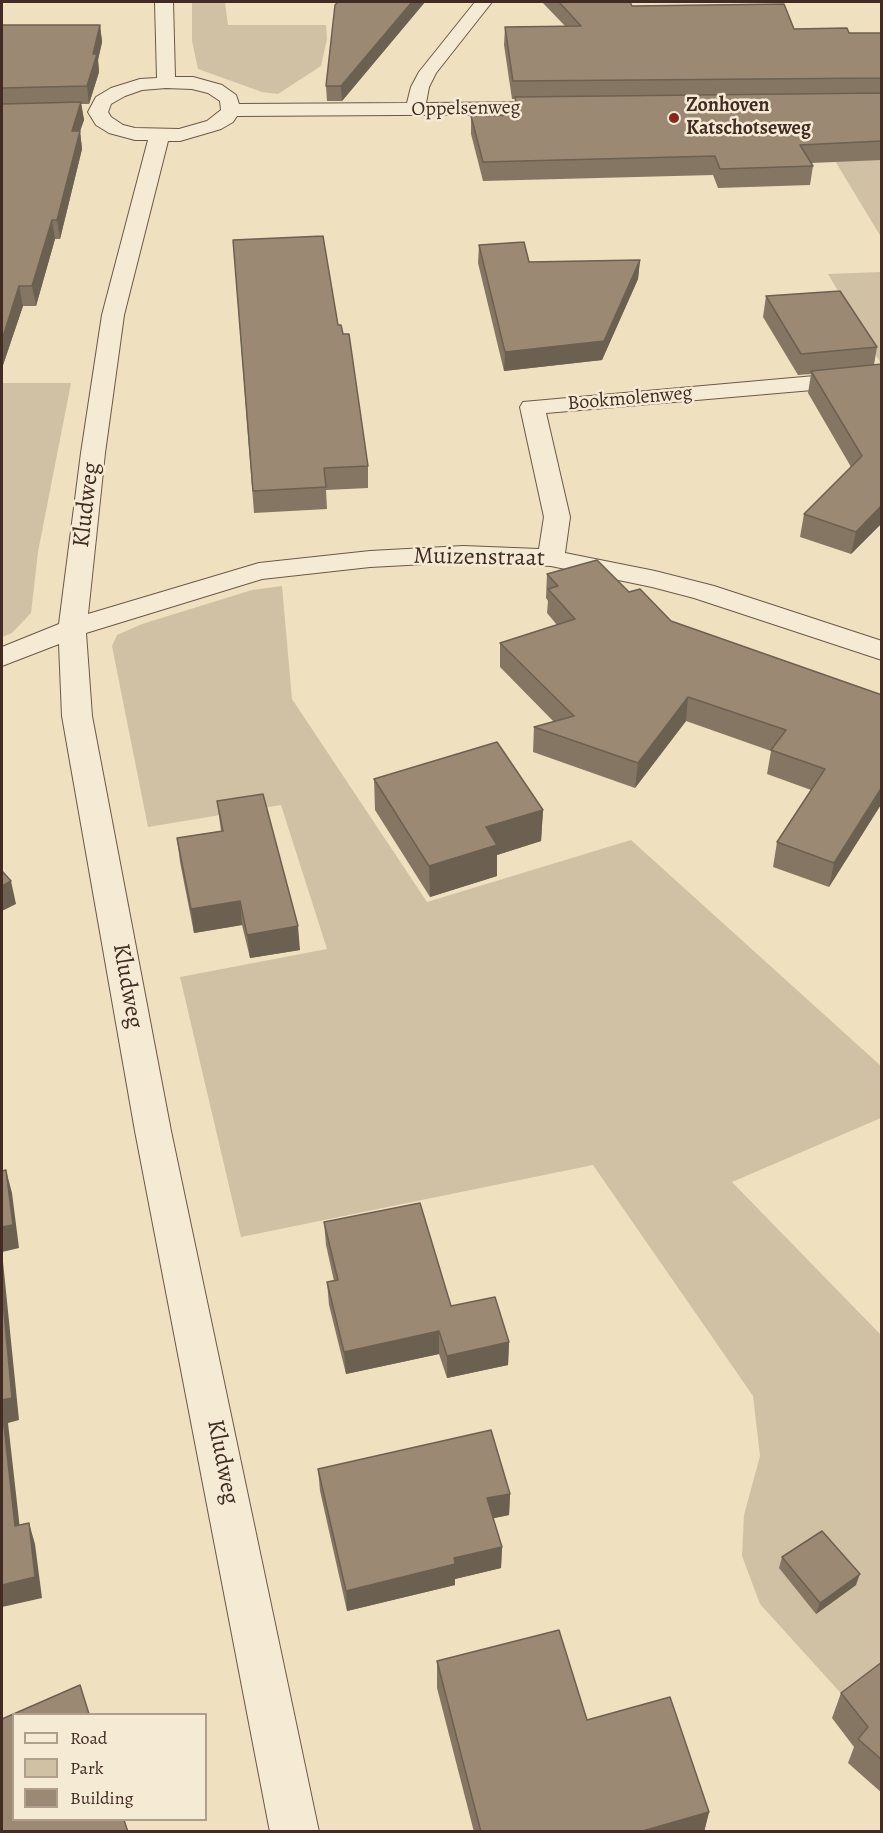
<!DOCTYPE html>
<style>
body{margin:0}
#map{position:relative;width:883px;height:1833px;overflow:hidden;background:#efe0bf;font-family:Alegreya,serif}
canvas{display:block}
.frame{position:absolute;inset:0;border:3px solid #412b23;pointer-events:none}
.legend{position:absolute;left:12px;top:1713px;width:195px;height:108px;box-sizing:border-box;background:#f5ebd5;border:2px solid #ad9e8e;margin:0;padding:8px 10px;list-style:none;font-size:18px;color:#412b23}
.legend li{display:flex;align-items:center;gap:12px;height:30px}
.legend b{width:30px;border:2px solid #ad9e8e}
</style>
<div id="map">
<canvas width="883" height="1833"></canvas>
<div class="frame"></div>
<ul class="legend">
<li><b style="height:8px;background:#f5ebd5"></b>Road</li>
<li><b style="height:16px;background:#d1c1a4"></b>Park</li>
<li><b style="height:16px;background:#9b8974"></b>Building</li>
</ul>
</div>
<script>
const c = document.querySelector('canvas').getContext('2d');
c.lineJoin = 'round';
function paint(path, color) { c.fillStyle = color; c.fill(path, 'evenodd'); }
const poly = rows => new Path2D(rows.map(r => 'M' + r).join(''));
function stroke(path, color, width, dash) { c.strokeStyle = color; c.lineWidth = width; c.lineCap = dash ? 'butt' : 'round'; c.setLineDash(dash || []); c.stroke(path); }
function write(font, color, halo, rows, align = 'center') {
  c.font = font + ' Alegreya,serif'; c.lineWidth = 5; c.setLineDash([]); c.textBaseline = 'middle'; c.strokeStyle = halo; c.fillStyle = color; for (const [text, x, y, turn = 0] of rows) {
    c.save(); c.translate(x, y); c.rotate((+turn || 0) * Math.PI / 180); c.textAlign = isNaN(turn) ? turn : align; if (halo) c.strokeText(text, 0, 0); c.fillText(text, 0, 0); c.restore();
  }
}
paint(poly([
 [192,2,225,2,228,25,326,25,327,39,321,66,278,94,262,92,198,69,192,41],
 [809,118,881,138,881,237],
 [881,272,881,364,828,274],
 [2,383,71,383,38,552,31,613,12,633,2,637],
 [282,586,292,699,427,902,631,840,881,1066,881,1118,732,1182,881,1335,881,1674,847,1700,760,1604,742,1556,744,1515,760,1456,753,1396,593,1165,241,1237,180,977,327,949,281,805,148,827,112,646,117,635,142,624,252,590]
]), '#d1c1a4');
const minor = poly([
 [155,2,173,2,175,77,193,77,222,85,236,95,239,104,407,103,411,87,419,72,475,2,492,2,436,73,429,87,426,103,559,102,566,104,569,108,566,112,559,114,237,116,233,122,221,129,180,141,168,141,124,315,105,453,88,614,259,563,370,551,463,546,539,549,544,517,520,407,523,402,882,370,882,384,546,413,570,517,565,553,655,571,714,586,882,641,882,660,694,598,652,587,551,566,463,562,370,567,262,579,86,633,92,716,171,1131,319,1832,270,1832,135,1131,62,716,59,644,2,666,2,647,59,624,81,453,102,315,148,140,135,140,109,133,96,125,88,112,96,97,111,88,140,79,157,78,155,2],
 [166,88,192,89,208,93,220,101,221,110,207,121,179,129,135,128,123,125,111,117,108,112,111,104,125,96,142,90,166,88]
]);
stroke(minor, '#6c584a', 2);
paint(minor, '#f5ebd5');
paint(poly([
 [338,2,425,2,342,101,327,101,326,86],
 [542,2,630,2,632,6,794,29,849,33,882,33,882,160,811,163,813,166,810,185,718,188,713,175,483,181,471,134,471,116,514,115,515,99,512,99,504,45,505,27,565,26],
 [2,25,100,25,102,42,98,60,99,72,89,104,81,104,84,120,80,131,82,149,60,239,55,239,36,306,23,306,2,368],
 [233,240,338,325,368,466,368,488,326,490,327,509,254,513],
 [479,245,529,262,640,260,638,279,602,360,504,371,478,263],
 [766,296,877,347,874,365,882,364,882,523,851,554,800,537,804,514,851,467,808,393,811,374,798,375,763,317],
 [547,574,629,592,671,621,882,695,882,803,829,887,773,867,777,842,811,790,767,774,771,751,686,721,635,788,533,752,534,727,554,722,500,667,500,643,557,625,547,613,548,601,546,598],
 [374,779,543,810,541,841,497,855,497,876,430,897,375,810],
 [217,801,300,950,250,958,242,925,194,933,180,862,177,838,221,831],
 [324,1222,451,1306,509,1342,508,1365,447,1378,439,1354,346,1374,329,1305,327,1282,334,1281,326,1245],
 [318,1469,510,1494,509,1515,493,1518,502,1547,501,1568,455,1579,455,1585,347,1611,320,1491],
 [782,1557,856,1585,816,1614,779,1568],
 [437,1661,587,1720,709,1812,704,1832,474,1832,437,1688],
 [882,1662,882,1793,848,1763,854,1747,832,1718,841,1693]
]), '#857664');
paint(poly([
 [412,2,425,2,342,101,341,86],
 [100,25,102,42,98,60,99,72,89,104,87,86],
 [81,102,84,120,80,131,82,149,60,239,57,220,72,131],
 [52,220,55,239,36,306,32,286],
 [640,260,638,279,602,360,504,371,505,352],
 [19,286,23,306,2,368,2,340],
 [882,505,882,523,851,554,856,532],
 [688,697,686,721,635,788,638,763],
 [882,787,882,803,829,887,834,863],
 [543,810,541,841,497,855,497,876,430,897,429,866,486,827],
 [11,881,16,904,2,911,2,886],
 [240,901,242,925,194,933,191,909],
 [298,926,300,950,250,958,247,935],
 [6,1170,12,1193,19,1248,2,1252,19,1420,8,1423,22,1547,15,1526,2,1408,2,1227],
 [439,1331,439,1354,346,1374,344,1352],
 [509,1342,508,1365,447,1378,447,1356],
 [510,1494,509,1515,486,1520,487,1498],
 [29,1523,35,1544,42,1598,2,1607,2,1585],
 [502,1547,501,1568,455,1579,455,1585,347,1611,346,1591,454,1558],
 [860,1574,856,1585,816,1614,820,1603],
 [709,1812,704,1832,639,1832]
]), '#6c6051');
const building = poly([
 [338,2,412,2,341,86,326,86,335,5,338,2],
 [559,2,630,2,632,6,784,4,794,29,847,28,849,33,882,33,882,78,513,81,505,27,581,26,559,2],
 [2,25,100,25,93,54,97,54,87,86,2,88,2,25],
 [882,93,882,141,800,145,813,166,720,169,715,156,483,162,471,116,518,115,515,97,882,93],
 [81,102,72,131,80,131,57,220,52,220,32,286,19,286,2,340,2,104,81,102],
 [323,236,338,325,341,325,343,334,349,334,368,466,324,468,326,487,253,491,233,240,323,236],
 [524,242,529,262,640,260,604,341,505,352,479,245,524,242],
 [840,291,877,347,801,354,766,296,840,291],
 [882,364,882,505,856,532,804,514,862,456,811,371,882,364],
 [597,560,629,592,640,589,671,621,882,695,882,787,834,863,777,842,825,769,771,750,786,730,688,697,638,763,534,727,574,716,500,643,575,619,548,589,558,586,547,574,597,560],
 [497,742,543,810,486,827,497,845,429,866,374,779,497,742],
 [263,794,298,926,247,935,240,901,191,909,177,838,223,831,217,801,263,794],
 [2,871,11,881,2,886,2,871],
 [6,1170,13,1225,2,1227,2,1171,6,1170],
 [420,1203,451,1306,495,1297,509,1342,447,1356,439,1331,344,1352,327,1282,338,1280,324,1222,420,1203],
 [2,1291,12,1398,2,1400,2,1291],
 [2,1408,15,1526,29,1523,35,1577,2,1585,2,1408],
 [491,1430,510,1494,487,1498,502,1547,454,1558,455,1564,346,1591,318,1469,491,1430],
 [822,1531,860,1574,820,1603,782,1557,822,1531],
 [559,1630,587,1720,670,1697,709,1812,639,1832,481,1832,437,1661,559,1630],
 [882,1662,882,1760,858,1739,868,1727,841,1693,882,1662],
 [80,1685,89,1714,14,1714,14,1820,124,1820,128,1832,2,1832,2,1719,80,1685]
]);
paint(building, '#9b8974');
stroke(building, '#6c6051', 1.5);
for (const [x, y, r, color] of [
 [674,118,6,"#8f2418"]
]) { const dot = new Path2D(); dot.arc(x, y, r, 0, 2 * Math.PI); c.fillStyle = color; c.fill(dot); stroke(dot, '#f5ebd5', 2); }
write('bold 20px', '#412b23', '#f5ebd5', [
 ["Zonhoven",686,106],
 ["Katschotseweg",686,129]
], 'left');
write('20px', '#412b23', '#f5ebd5', [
 ["Oppelsenweg",466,109,-1],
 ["Bookmolenweg",630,399,-5]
]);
write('24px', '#412b23', '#f5ebd5', [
 ["Kludweg",87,505,-83],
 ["Muizenstraat",479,558,1],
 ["Kludweg",127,986,80],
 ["Kludweg",222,1462,79]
]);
</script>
